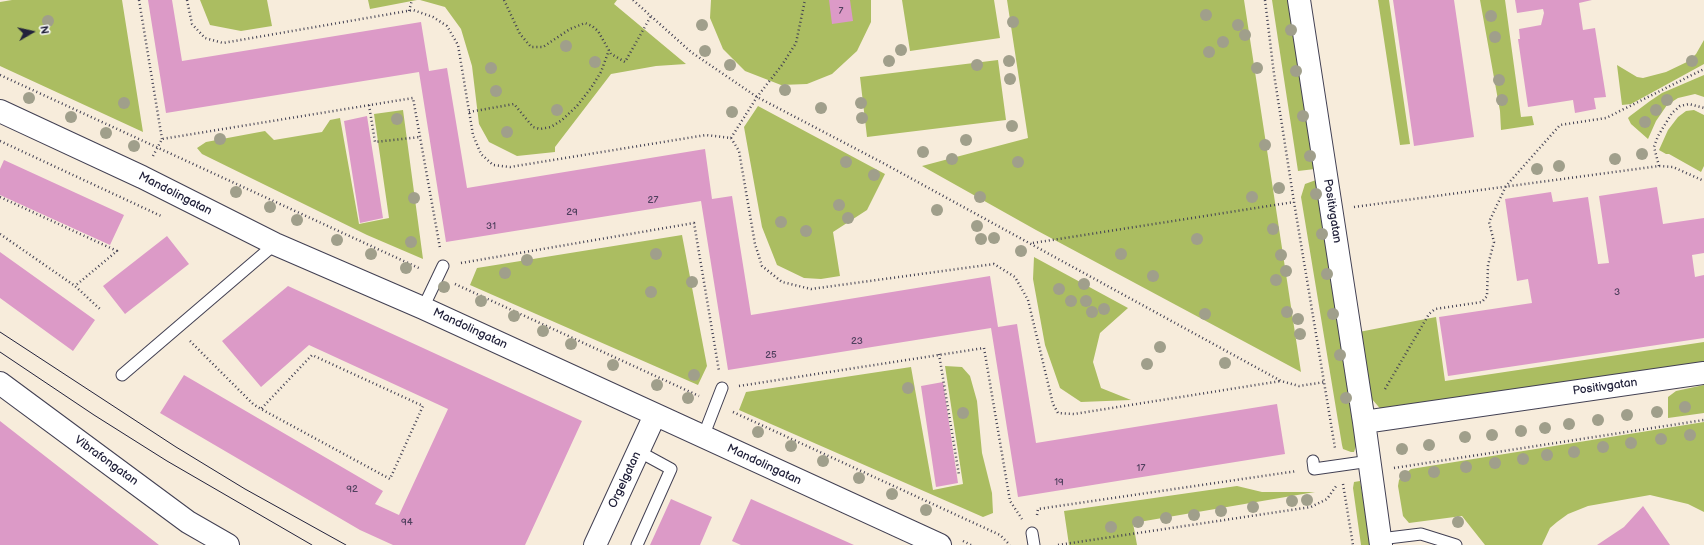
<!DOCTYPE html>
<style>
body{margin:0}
#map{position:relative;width:1704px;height:545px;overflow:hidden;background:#f7ecdb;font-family:"Balsamiq Sans",sans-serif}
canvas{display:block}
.north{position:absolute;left:12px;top:12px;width:40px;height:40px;-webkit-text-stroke:3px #fff;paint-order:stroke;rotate:81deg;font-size:11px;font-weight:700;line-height:16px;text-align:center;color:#22223b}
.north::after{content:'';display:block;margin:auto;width:14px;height:18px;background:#22223b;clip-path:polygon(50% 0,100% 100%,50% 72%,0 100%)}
</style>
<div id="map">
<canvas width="1704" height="545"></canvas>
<div class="north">N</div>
</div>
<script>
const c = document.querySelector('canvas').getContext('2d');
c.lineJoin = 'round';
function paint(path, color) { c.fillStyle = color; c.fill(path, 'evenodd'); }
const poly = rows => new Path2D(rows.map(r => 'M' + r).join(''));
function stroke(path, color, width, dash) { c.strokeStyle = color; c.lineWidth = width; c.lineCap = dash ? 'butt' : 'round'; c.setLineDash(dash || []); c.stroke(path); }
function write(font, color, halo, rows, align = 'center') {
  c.font = font + ' "Balsamiq Sans",sans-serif'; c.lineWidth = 3; c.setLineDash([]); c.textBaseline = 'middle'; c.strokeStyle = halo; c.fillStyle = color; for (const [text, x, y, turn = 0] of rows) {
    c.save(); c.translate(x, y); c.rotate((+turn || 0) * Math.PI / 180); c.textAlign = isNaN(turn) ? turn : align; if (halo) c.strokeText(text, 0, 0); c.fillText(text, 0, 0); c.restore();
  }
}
paint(poly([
 [12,0,122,0,143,132,0,66,0,2],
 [200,0,267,0,272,26,241,31,210,25],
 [368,0,417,0,370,9],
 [420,0,617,0,614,4,686,64,656,66,611,74,555,147,555,152,517,156,489,142,479,124,472,66,461,29,445,7],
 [711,0,871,0,871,22,857,51,832,74,807,84,781,85,745,71,723,49,710,18],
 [902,0,994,0,1000,38,910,51],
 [1007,0,1244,0,1301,372,1036,230,922,166,1028,138],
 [1272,0,1290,0,1315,169,1298,171],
 [1378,0,1389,0,1410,144,1400,145],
 [1480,0,1505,0,1521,117,1532,116,1534,125,1501,130,1500,111],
 [1704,40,1704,64,1631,104,1622,105,1617,65,1637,77,1643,78,1666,72,1689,61,1696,54],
 [998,60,1006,120,867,137,860,77],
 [1704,75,1704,97,1695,94,1678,98,1667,105,1656,121,1648,139,1631,124,1628,118,1630,116,1650,101,1662,93],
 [758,106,885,174,867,210,833,232,840,276,821,279,804,278,777,265,762,227,744,127],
 [403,110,423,259,367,235,202,154,197,148,206,142,265,131,274,140,322,132,330,120,340,118,359,224,389,218,374,114],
 [1694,110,1704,115,1704,166,1701,172,1669,154,1666,154,1659,150,1668,130,1678,117,1686,111],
 [1316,180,1356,446,1354,452,1351,452,1343,449,1342,445,1301,197,1305,184],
 [682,235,707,366,698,385,470,285,477,268],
 [1034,257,1128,308,1100,333,1093,362,1101,388,1131,400,1081,402,1060,388,1045,345,1033,279],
 [1436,317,1445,381,1704,342,1704,366,1384,413,1371,398,1359,332],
 [945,366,962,367,970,376,977,401,982,453,992,493,993,513,983,517,739,410,746,392,911,367,933,490,963,484],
 [1704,385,1704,413,1668,418,1668,397,1676,391],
 [1704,422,1704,512,1688,504,1650,495,1588,506,1568,514,1557,522,1550,528,1542,545,1485,545,1462,516,1409,523,1403,516,1398,486,1399,480,1402,476,1411,469],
 [1360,481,1371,545,1361,545,1353,488,1354,482],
 [1237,486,1262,492,1315,492,1133,523,1137,545,1069,545,1064,511]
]), '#abbd61');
paint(poly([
 [148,0,172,0,182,61,421,22,429,71,447,68,467,188,705,149,712,199,732,196,751,315,990,276,998,327,1017,324,1036,443,1277,404,1285,454,1018,497,991,328,728,370,701,201,446,242,419,72,166,113],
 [829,0,850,0,853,21,832,24],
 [1393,0,1454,0,1474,137,1414,146],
 [1515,0,1592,0,1579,3,1583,30,1595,28,1606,97,1594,98,1596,109,1575,113,1573,100,1528,107,1518,39,1520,39,1519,29,1541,25,1544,13,1543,9,1517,13],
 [367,116,383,218,360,223,344,121],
 [4,160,124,215,110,245,0,195,0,169],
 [1657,187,1663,224,1704,218,1704,253,1692,255,1695,277,1704,275,1704,338,1448,376,1439,317,1532,303,1528,279,1517,281,1505,199,1551,192,1553,202,1588,197,1598,264,1609,263,1599,196],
 [167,236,189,264,125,314,103,286],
 [0,252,95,320,73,351,0,298],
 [288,286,582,421,525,545,393,545,360,530,160,413,184,375,383,491,375,504,399,515,448,409,309,345,261,387,222,341],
 [943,382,958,483,936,487,921,386],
 [0,421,159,545,0,545],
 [671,499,712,517,700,545,650,545],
 [751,499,854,545,741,545,732,541],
 [1643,506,1670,545,1597,545,1624,527]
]), '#dc9ac7');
const service = poly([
 [423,308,443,266],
 [122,375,275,244],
 [703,437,722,388],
 [1313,461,1314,469,1370,461],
 [1032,533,1034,545],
 [1380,539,1421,534,1456,545],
 [637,545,671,469,638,451]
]);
const minor = poly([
 [1299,0,1364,422,1381,545],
 [0,111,142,177,275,244,423,308,940,545],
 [0,383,188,522,228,545],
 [1364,422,1704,373],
 [595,545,655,415]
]);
stroke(service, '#424053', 13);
stroke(minor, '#424053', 24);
stroke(poly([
 [139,0,162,139],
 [187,0,192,24,205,38,223,43,413,10,433,17,447,26,458,45,473,135,481,154,493,165,510,167,706,135,731,138,739,151,755,244,762,266,782,282,811,289,994,264,1015,277,1028,300,1053,404,1058,413,1074,414,1281,381],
 [504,0,520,34,531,47,543,47,570,29,585,23,592,26,598,31,611,54,625,62,651,16],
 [633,0,691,52,757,97,883,163,1281,381,1299,386,1325,382],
 [1265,0,1274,74,1294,202,1335,448],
 [409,11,412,0],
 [0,75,421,269],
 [369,105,375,142,420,137],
 [469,112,514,104,533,127,540,129,551,127,562,120,577,106,591,88,601,72,609,50],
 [731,138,757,97,782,65,796,43,805,0],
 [0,141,161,216],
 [153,156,162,139,413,98,440,248],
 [1659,166,1654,147,1658,136,1672,113,1680,106,1689,104,1704,108],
 [0,197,117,251,75,286,101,310],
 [1354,207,1659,166,1673,167,1704,181],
 [0,234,75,286],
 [1033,243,1294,202],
 [461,263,694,223,719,371],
 [455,284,699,396],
 [190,341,253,404,261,409,390,479,423,406,312,355,261,409],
 [939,354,959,475],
 [739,386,984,348,1010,501,1022,519],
 [1385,389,1429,314,1435,309,1482,302,1487,296,1488,265,1494,242,1489,222,1506,186,1560,125,1606,118,1704,69],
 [733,412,1000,535,1010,545],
 [1394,468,1704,420],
 [1343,484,1353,545],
 [1037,515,1038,509,1297,471],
 [963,541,971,545],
 [1058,545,1311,507,1327,499,1337,485]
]), '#424053', 2.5, [1, 3]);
stroke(service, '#fff', 11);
stroke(minor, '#fff', 22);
stroke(poly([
 [0,332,176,447,245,489,346,545],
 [0,352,94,415,167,461,312,545]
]), '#22223b', 1);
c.fillStyle = '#a09f8b';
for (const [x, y] of [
 [1206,15],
 [1491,16],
 [48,21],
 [1013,22],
 [702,25],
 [1238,25],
 [1291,30],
 [1245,35],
 [1495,37],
 [1223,42],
 [566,46],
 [901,50],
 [705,51],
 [1209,52],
 [889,61],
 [1009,61],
 [1692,61],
 [595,62],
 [730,65],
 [977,65],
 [491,68],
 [1257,68],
 [1296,71],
 [1010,79],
 [1499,80],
 [785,90],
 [496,91],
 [29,98],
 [1502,100],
 [1667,100],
 [124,103],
 [861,103],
 [821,108],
 [557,110],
 [1656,110],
 [732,112],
 [1303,116],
 [71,117],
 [862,118],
 [397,119],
 [1645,122],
 [1012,126],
 [507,132],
 [106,133],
 [220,139],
 [966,140],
 [1265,145],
 [134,146],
 [923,152],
 [1642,154],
 [1310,156],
 [952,159],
 [1615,159],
 [846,162],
 [1018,162],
 [1559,166],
 [1537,169],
 [874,175],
 [1279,188],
 [236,192],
 [1316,194],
 [980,197],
 [1252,197],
 [414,198],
 [839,205],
 [270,207],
 [937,210],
 [848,218],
 [297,220],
 [781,222],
 [977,226],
 [1273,229],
 [806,231],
 [1322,234],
 [994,238],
 [981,239],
 [1197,239],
 [337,240],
 [411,242],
 [1021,251],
 [371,254],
 [656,254],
 [1121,254],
 [1281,255],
 [527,260],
 [406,268],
 [1286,271],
 [505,273],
 [1327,274],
 [1153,276],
 [1276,280],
 [692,282],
 [1084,284],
 [444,287],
 [1059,289],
 [651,292],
 [481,301],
 [1071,301],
 [1086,301],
 [1104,309],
 [1092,312],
 [1287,312],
 [1205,314],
 [1333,314],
 [514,316],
 [1298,319],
 [543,331],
 [1300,334],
 [571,344],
 [1160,347],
 [1340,355],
 [1225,363],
 [1147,364],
 [613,365],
 [694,375],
 [657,385],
 [908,388],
 [688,398],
 [1346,398],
 [1685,407],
 [1657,412],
 [963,413],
 [1627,415],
 [1598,420],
 [1569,424],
 [1545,428],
 [1521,431],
 [758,432],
 [1492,435],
 [1690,435],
 [1465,437],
 [1661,439],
 [1631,443],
 [1429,445],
 [791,446],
 [1603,447],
 [1402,449],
 [1574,452],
 [1547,455],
 [1523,459],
 [823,461],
 [1495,463],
 [1466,467],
 [1434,472],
 [1405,476],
 [859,478],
 [892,494],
 [1307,500],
 [1292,501],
 [1253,507],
 [926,510],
 [1221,511],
 [1194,515],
 [1166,518],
 [1138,522],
 [1458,522],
 [1111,527]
]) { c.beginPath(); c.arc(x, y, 6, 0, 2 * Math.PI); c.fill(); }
write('10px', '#50405e', null, [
 ["7",841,11],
 ["27",653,200],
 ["29",572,212],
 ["31",491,226],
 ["3",1617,292],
 ["23",857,341],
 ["25",771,355],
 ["17",1141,468],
 ["19",1059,482],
 ["92",352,489],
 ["94",407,522]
]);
write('12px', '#22223b', '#fff', [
 ["Mandolingatan",175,194,27],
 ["Positivgatan",1332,211,81],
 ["Mandolingatan",470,329,25],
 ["Positivgatan",1605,387,-8],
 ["Vibrafongatan",106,461,36],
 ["Mandolingatan",764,465,25],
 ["Orgelgatan",625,480,-65]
]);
</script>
